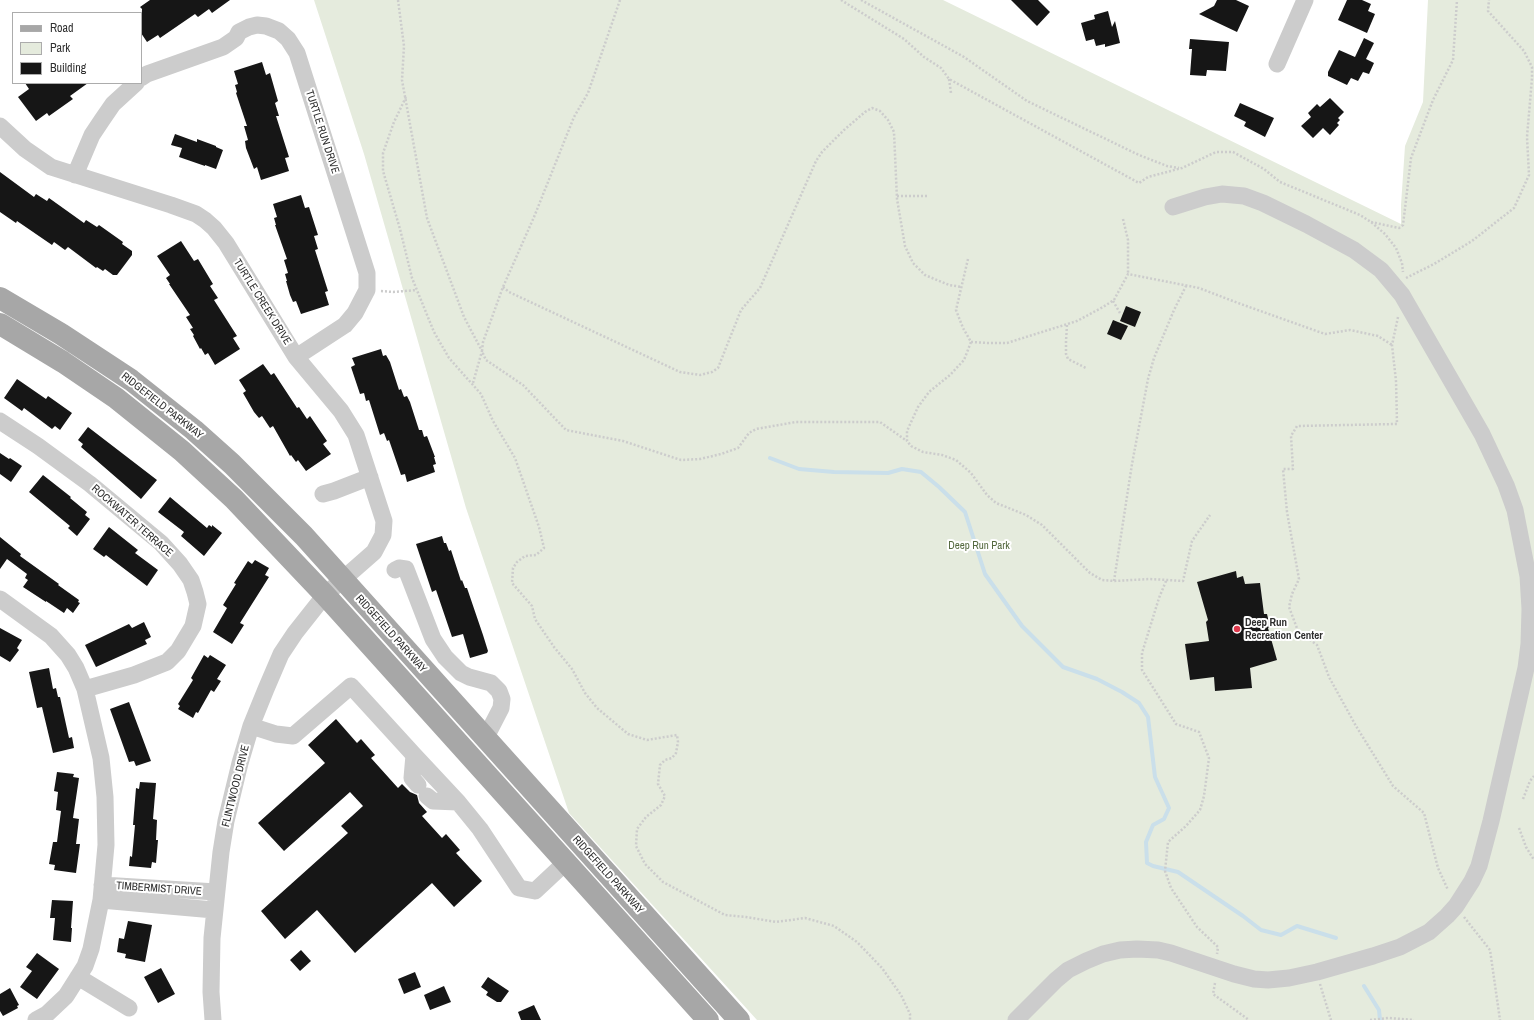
<!DOCTYPE html>
<style>
body{margin:0}
#map{position:relative;width:1534px;height:1020px;overflow:hidden;background:#fff;font-family:"Archivo Narrow",sans-serif}
canvas{display:block}
.legend{position:absolute;left:12px;top:12px;width:130px;height:72px;box-sizing:border-box;background:#fff;border:1px solid #acacac;margin:0;padding:5px 7px;list-style:none;font-size:12px;color:#2f2f2f}
.legend li{display:flex;align-items:center;gap:8px;height:20px}
.legend b{width:20px;border:1px solid #acacac}
</style>
<div id="map">
<canvas width="1534" height="1020"></canvas>
<ul class="legend">
<li><b style="height:5px;background:#a7a7a7"></b>Road</li>
<li><b style="height:11px;background:#e5ebdd"></b>Park</li>
<li><b style="height:11px;background:#161616"></b>Building</li>
</ul>
</div>
<script>
const c = document.querySelector('canvas').getContext('2d');
c.lineJoin = 'round';
function paint(path, color) { c.fillStyle = color; c.fill(path, 'evenodd'); }
const poly = rows => new Path2D(rows.map(r => 'M' + r).join(''));
function stroke(path, color, width, dash) { c.strokeStyle = color; c.lineWidth = width; c.lineCap = dash ? 'butt' : 'round'; c.setLineDash(dash || []); c.stroke(path); }
function write(font, color, halo, rows, align = 'center') {
  c.font = font + ' "Archivo Narrow",sans-serif'; c.lineWidth = 4; c.setLineDash([]); c.textBaseline = 'middle'; c.strokeStyle = halo; c.fillStyle = color; for (const [text, x, y, turn = 0] of rows) {
    c.save(); c.translate(x, y); c.rotate((+turn || 0) * Math.PI / 180); c.textAlign = isNaN(turn) ? turn : align; if (halo) c.strokeText(text, 0, 0); c.fillText(text, 0, 0); c.restore();
  }
}
paint(poly([
 [314,0,943,0,1401,224,1401,205,1405,146,1423,102,1428,0,1534,0,1534,1020,757,1020,569,813,466,508,364,154]
]), '#e5ebdd');
stroke(poly([
 [770,458,799,469,834,472,888,473,902,469,921,472,939,487,965,512,985,574,1022,626,1063,667,1097,679,1122,692,1139,703,1148,717,1155,777,1169,808,1164,819,1153,825,1146,842,1147,863,1153,866,1178,872,1243,916,1261,930,1281,935,1297,926,1336,938],
 [1364,986,1379,1010,1380,1020]
]), '#cadfea', 4);
paint(poly([
 [150,0,230,0,212,13,209,9,198,17,195,14,160,38,158,35,147,42,141,33,142,9,140,7],
 [1011,0,1038,0,1050,12,1037,26],
 [1217,0,1236,0,1249,6,1237,32,1199,14,1214,6],
 [1347,0,1362,0,1371,4,1368,11,1375,14,1367,33,1338,20],
 [1108,11,1112,27,1115,21,1120,43,1105,47,1105,44,1096,46,1094,39,1086,41,1081,23,1095,19,1094,15],
 [1364,38,1374,43,1366,59,1374,63,1369,74,1363,72,1358,81,1351,78,1347,85,1328,76,1328,72,1339,50,1355,57],
 [1190,39,1229,42,1226,71,1207,70,1206,76,1190,75,1192,49,1189,49],
 [262,62,266,75,270,73,278,101,275,103,279,116,276,116,289,157,285,158,289,171,261,180,257,167,254,169,246,148,245,141,248,140,244,126,247,126,236,93,237,92,235,85,238,84,234,71],
 [25,83,88,83,70,96,73,99,49,116,47,113,36,121,18,97,29,89],
 [1330,98,1344,112,1338,118,1340,120,1337,123,1339,125,1330,135,1323,128,1313,138,1301,126,1311,117,1308,113,1317,104,1320,107],
 [1240,103,1274,118,1265,137,1244,126,1246,122,1234,116],
 [175,134,197,142,197,139,216,146,216,147,223,150,216,169,205,165,205,166,179,157,182,148,171,145],
 [0,172,34,197,36,194,47,201,49,198,84,223,86,220,97,227,99,225,123,242,122,244,132,251,132,255,117,275,113,275,105,269,103,271,97,267,96,268,68,247,65,250,54,242,52,245,17,221,16,223,0,212],
 [301,195,305,208,309,207,318,235,314,236,318,249,315,250,328,291,325,292,329,305,301,314,296,301,293,302,290,295,286,281,287,281,285,274,288,273,284,260,287,259,275,225,276,225,274,218,277,217,273,204],
 [181,241,194,261,198,259,213,284,210,286,218,298,214,300,237,336,233,338,240,349,215,365,208,353,205,355,201,348,200,349,193,336,194,335,190,329,193,328,186,317,190,315,169,284,170,284,166,278,170,275,157,256],
 [1126,306,1141,312,1135,327,1120,321],
 [1113,320,1128,326,1121,340,1107,334],
 [381,349,383,356,386,355,390,362,399,390,401,389,404,397,407,396,410,402,419,430,422,430,424,437,427,436,435,457,434,457,436,464,433,465,435,472,407,482,405,474,401,475,389,440,387,441,384,433,380,435,369,400,366,401,364,393,360,394,351,367,355,365,352,358],
 [263,364,271,375,274,373,297,408,299,407,307,419,310,416,327,441,323,444,331,454,306,471,298,460,296,462,291,455,290,456,273,426,270,428,262,416,259,418,254,412,243,393,246,391,239,380],
 [17,379,46,399,48,396,72,413,60,430,55,426,52,429,24,408,22,411,4,398],
 [88,427,157,480,141,499,81,447,83,444,78,440],
 [0,453,9,459,10,458,22,466,11,482,0,474],
 [43,475,71,497,70,498,87,512,85,515,90,519,77,536,68,528,70,526,29,492],
 [170,497,207,528,209,525,212,527,212,525,222,533,204,556,181,536,184,532,158,512],
 [109,527,138,550,135,553,158,570,147,586,106,555,104,557,93,549],
 [442,536,444,543,446,543,449,551,451,550,461,581,462,580,465,588,467,588,483,635,488,651,487,653,470,658,463,634,452,637,436,590,432,592,416,544],
 [0,537,21,554,20,556,59,584,58,585,79,600,78,602,80,603,73,613,67,608,64,613,46,601,46,602,23,587,28,580,25,578,27,574,7,559,0,569],
 [255,560,269,568,265,575,269,577,240,623,244,625,232,644,213,632,227,608,223,605,236,584,234,583,248,561,252,564],
 [1236,571,1237,578,1243,576,1245,584,1260,583,1264,614,1267,614,1270,627,1268,628,1277,660,1250,668,1252,688,1215,691,1214,677,1190,680,1185,644,1209,641,1206,622,1208,620,1197,582],
 [144,622,151,637,145,640,147,644,96,667,85,645,129,624,132,628],
 [0,628,22,640,17,648,19,650,10,662,0,656],
 [204,655,208,658,210,655,226,665,217,679,221,681,214,692,211,690,198,713,196,712,193,718,178,709,180,706,178,704,193,680,191,678],
 [49,668,53,689,56,688,58,697,60,697,69,738,72,737,74,748,53,753,42,707,37,708,29,672],
 [129,702,151,761,136,766,134,761,129,762,110,709],
 [336,719,357,743,361,739,375,755,371,758,398,788,402,784,410,792,417,795,419,803,427,812,422,816,442,838,446,834,460,850,456,853,482,881,454,907,432,883,355,953,317,910,285,939,261,911,348,833,341,826,363,806,350,792,284,851,258,823,325,763,308,745],
 [57,772,74,774,73,777,79,778,73,818,79,819,76,844,80,844,76,873,54,870,55,865,49,864,53,842,57,842,61,811,56,810,58,792,54,791],
 [140,782,156,783,153,819,157,820,156,840,158,840,156,863,152,862,151,868,129,866,130,856,132,857,135,825,133,825,136,788,139,789],
 [52,900,73,901,71,928,72,928,71,942,53,940,55,918,50,918],
 [128,921,152,925,145,962,125,958,126,954,117,952,119,938,124,939],
 [301,950,311,961,300,971,290,960],
 [37,953,59,969,37,999,20,987,32,971,26,967],
 [161,968,175,994,158,1003,144,977],
 [415,972,421,987,404,994,398,979],
 [488,977,509,991,501,1002,497,1002,486,995,488,992,481,987],
 [444,986,451,1002,430,1010,424,995],
 [10,988,19,1005,17,1006,18,1008,3,1016,0,1011,0,994],
 [534,1005,541,1020,521,1020,518,1012]
]), '#161616');
stroke(poly([
 [398,0,404,46,402,80,427,218,464,317,482,351,473,383],
 [620,0,588,93,574,117,534,217,503,287,483,342,482,351,484,356,486,360,523,385,566,430,623,441,681,460,700,459,721,454,738,448,749,433,756,429,796,422,880,422,907,441],
 [841,0,904,39,924,57,941,68,949,79,1139,183,1148,177,1182,168,1216,152,1233,152,1264,169,1280,182,1360,215,1371,222,1385,234,1396,248,1402,263,1403,272],
 [861,0,964,57,1027,101,1139,155,1167,166,1179,168],
 [949,79,951,93],
 [406,97,394,122,383,153,383,171,400,229,412,278,434,332,449,358,481,394,493,421,515,458,539,527,544,548,536,555,525,556,517,562,513,568,512,583,532,606,535,619,554,647,572,669,585,693,597,708,628,734,647,740,677,735,678,742,676,753,672,758,665,760,660,765,658,784,665,796,661,805,646,817,637,829,636,846,645,864,663,882,725,915,746,917,776,922,805,918,834,926,857,942,882,968,901,995,910,1014,910,1020],
 [897,196,927,196],
 [1123,219,1128,240,1128,274],
 [1371,222,1399,228,1403,225,1411,158,1433,100,1453,60,1457,0],
 [968,259,956,310,963,328,971,342,964,360,950,375,929,392,918,407,907,431,907,441,911,446,923,452,942,455,956,460,971,473,987,495,996,503,1026,515,1042,525,1090,573,1102,580,1114,581,1150,579,1183,581,1192,541,1210,515],
 [1406,278,1434,264,1472,241,1514,208,1529,175,1527,137,1532,78,1532,67,1524,51,1488,11,1489,0],
 [503,287,509,292,680,372,700,375,712,372,718,368,741,310,760,288,816,161,822,152,844,130,865,112,872,108,880,111,888,120,894,132,897,199,905,246,913,263,925,275,949,285,962,287],
 [381,291,393,292,417,290],
 [1113,301,1120,313],
 [1398,317,1392,345,1396,381,1397,424,1297,426,1291,436,1293,469,1283,469,1287,512,1299,579,1292,594,1289,607,1298,631,1317,645,1329,677,1356,726,1393,786,1424,813,1438,868,1448,890],
 [1067,325,1066,341,1066,354,1068,359,1086,368],
 [971,342,988,343,1007,343,1077,321,1103,307,1114,300,1128,274,1199,288,1238,303,1325,334,1350,330,1378,336,1392,345],
 [1114,581,1132,464,1148,379,1154,358,1174,310,1186,286],
 [1166,581,1159,598,1142,653,1142,670,1176,724,1199,732,1209,758,1204,796,1200,810,1186,826,1168,842,1165,871,1171,888,1197,927,1218,947,1217,954],
 [1523,799,1530,781,1534,776],
 [1519,828,1526,847,1534,860],
 [1464,917,1490,950,1500,1020],
 [1215,983,1213,994,1249,1020],
 [1320,984,1331,1020],
 [1370,1020,1389,1018,1414,1020]
]), '#ccc', 2.5, [2, 2]);
stroke(poly([
 [1277,64,1305,0],
 [141,78,147,74,223,47,236,38,239,32,249,27,257,25,266,26,279,31,288,39,297,53,367,273,367,290,355,313,345,325,296,357],
 [0,126,25,149,51,167,171,205,196,214,205,220,214,228,226,243,296,357,341,411,356,435,384,521,383,535,374,552,325,595,295,633,281,654,266,689,251,726,240,763,226,821,221,852,212,938,211,992,213,1020],
 [75,175,92,135,102,120,113,104,136,83],
 [0,421,38,446,90,484,161,543,180,564,191,580,195,592,198,604,193,626,178,651,167,662,134,675,85,689],
 [323,494,334,491,370,477],
 [395,570,399,568,406,569,433,639,445,657,461,673,469,677,491,683,499,691,502,699,501,708,485,739],
 [0,599,51,636,68,655,76,668,85,689,101,758,105,797,106,845,101,900,91,949,85,966,66,996,47,1014,36,1020],
 [251,726,276,734,293,736,351,686,414,755,458,802,480,829,519,888,535,891,565,863],
 [414,755,412,778,418,785],
 [427,796,433,801,458,802],
 [102,885,216,892],
 [101,900,214,910],
 [78,977,129,1008],
 [1016,1020,1056,980,1068,970,1086,961,1103,954,1120,950,1137,949,1158,950,1171,953,1234,974,1254,979,1268,980,1289,978,1317,972,1373,956,1400,947,1429,932,1447,916,1456,906,1472,881,1479,866,1491,821,1526,668,1529,644,1530,609,1528,576,1515,510,1506,485,1482,434,1402,295,1381,270,1354,250,1306,224,1263,203,1244,196,1222,194,1205,197,1173,207]
]), '#ccc', 17);
stroke(poly([
 [0,298,61,334,131,380,194,430,232,464,304,536,739,1020],
 [0,324,63,362,116,398,182,451,234,499,325,595,708,1020]
]), '#a7a7a7', 22);
for (const [x, y, r, color] of [
 [1237,629,4,"#de384c"]
]) { const dot = new Path2D(); dot.arc(x, y, r, 0, 2 * Math.PI); c.fillStyle = color; c.fill(dot); stroke(dot, '#fff', 1.5); }
write('11px', '#2f2f2f', '#fff', [
 ["TURTLE RUN DRIVE",322,132,72],
 ["TURTLE CREEK DRIVE",262,302,58],
 ["RIDGEFIELD PARKWAY",162,406,38],
 ["ROCKWATER TERRACE",132,521,41],
 ["RIDGEFIELD PARKWAY",391,634,48],
 ["FLINTWOOD DRIVE",236,786,-76],
 ["RIDGEFIELD PARKWAY",608,875,48],
 ["TIMBERMIST DRIVE",159,889,4]
]);
write('11px', '#54693e', '#fff', [
 ["Deep Run Park",979,546]
]);
write('bold 11px', '#2f2f2f', '#fff', [
 ["Deep Run",1245,623],
 ["Recreation Center",1245,636]
], 'left');
</script>
